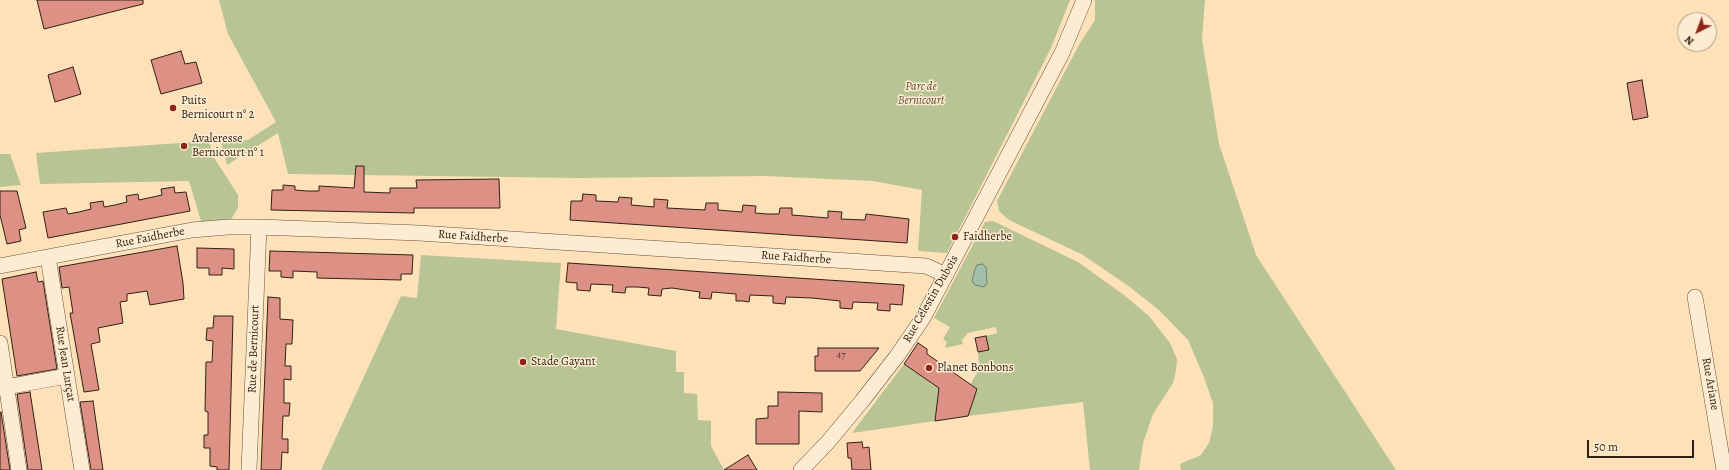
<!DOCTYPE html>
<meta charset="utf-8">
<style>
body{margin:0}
#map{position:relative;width:1729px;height:470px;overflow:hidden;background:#fde2b9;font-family:Alegreya,serif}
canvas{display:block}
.north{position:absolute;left:1677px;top:12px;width:40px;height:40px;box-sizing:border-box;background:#feecd2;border:1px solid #ac9b86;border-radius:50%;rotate:222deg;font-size:11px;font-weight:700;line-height:16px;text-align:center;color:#312114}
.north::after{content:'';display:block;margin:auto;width:14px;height:18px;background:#8f2418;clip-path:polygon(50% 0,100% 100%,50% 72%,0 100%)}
.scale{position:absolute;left:1587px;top:440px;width:107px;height:18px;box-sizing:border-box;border:2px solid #312114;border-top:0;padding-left:5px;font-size:12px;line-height:14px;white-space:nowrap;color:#312114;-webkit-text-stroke:3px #feecd2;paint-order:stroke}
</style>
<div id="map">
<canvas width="1729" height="470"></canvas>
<div class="north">N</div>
<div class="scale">50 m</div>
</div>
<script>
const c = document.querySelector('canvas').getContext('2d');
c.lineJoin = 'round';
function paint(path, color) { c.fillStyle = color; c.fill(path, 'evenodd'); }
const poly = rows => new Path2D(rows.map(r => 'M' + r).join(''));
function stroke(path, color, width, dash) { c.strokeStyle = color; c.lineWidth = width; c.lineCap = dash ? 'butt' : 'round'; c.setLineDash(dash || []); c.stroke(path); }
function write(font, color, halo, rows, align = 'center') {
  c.font = font + ' Alegreya,serif'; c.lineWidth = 3; c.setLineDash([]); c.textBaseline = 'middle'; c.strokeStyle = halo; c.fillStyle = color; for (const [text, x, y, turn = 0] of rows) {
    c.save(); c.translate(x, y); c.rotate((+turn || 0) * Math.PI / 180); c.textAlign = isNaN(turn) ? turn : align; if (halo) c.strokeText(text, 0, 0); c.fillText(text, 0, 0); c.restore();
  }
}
paint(poly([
 [219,0,1070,0,1051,48,947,253,918,251,922,190,873,181,765,176,577,178,288,174,278,133,227,165,221,141,248,140,276,122,228,34],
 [1095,0,1205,0,1202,39,1219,144,1256,255,1396,470,1181,470,1180,464,1201,455,1209,443,1213,426,1213,403,1203,375,1188,340,1159,310,1127,285,1083,255,1009,220,999,211,997,201,1080,43,1095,20],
 [209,141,213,156,238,195,238,208,230,221,201,221,189,181,40,184,36,153],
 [0,154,10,154,21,185,0,187],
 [993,221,1078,262,1124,295,1149,316,1170,343,1177,359,1176,371,1173,383,1153,414,1143,443,1139,470,1090,470,1083,402,968,416,972,404,935,421,852,433,904,364,942,390,973,397,978,390,970,385,977,373,979,364,978,352,988,350,986,336,997,333,996,327,968,333,962,340,963,344,945,348,947,342,943,339,950,327,934,318,985,222],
 [421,255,561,263,556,329,676,351,676,372,684,372,684,393,697,394,698,420,711,421,711,446,724,470,321,470,401,296,417,298]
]), '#b9c494');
const water = poly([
 [982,264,986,267,987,283,984,287,975,285,972,281,975,269,977,265,982,264]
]);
paint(water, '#a1bfa9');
stroke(water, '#74806d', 1);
const building = poly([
 [37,0,143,0,143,4,44,29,37,0],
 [181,51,185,64,196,62,202,83,161,94,151,60,181,51],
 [73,67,81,94,55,102,48,75,73,67],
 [1642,80,1648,117,1633,120,1627,83,1642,80],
 [356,166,364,166,364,192,390,193,390,188,417,188,416,180,499,179,500,208,414,208,414,213,271,210,272,190,283,190,283,185,295,186,295,190,307,191,319,191,319,186,354,188,356,166],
 [174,187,175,193,186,192,190,211,48,238,43,212,66,208,68,214,79,212,91,209,90,203,103,201,104,207,115,205,127,202,126,196,138,194,139,200,162,195,161,189,174,187],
 [0,191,17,191,26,228,19,230,21,241,7,244,0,215,0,191],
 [583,194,596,195,596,201,618,202,619,197,632,198,631,205,654,207,654,199,668,200,667,208,705,210,706,203,718,203,718,210,742,212,743,205,756,206,755,213,767,214,779,214,780,208,792,208,792,215,828,218,828,211,842,212,841,219,865,220,866,214,909,219,907,243,570,220,571,201,582,201,583,194],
 [177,246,183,283,184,299,150,305,147,291,127,294,127,301,120,302,123,323,98,328,100,342,91,344,99,390,84,392,70,313,73,313,69,287,62,288,59,267,177,246],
 [197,248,234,249,234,269,222,268,222,275,209,275,209,268,197,268,197,248],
 [270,251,413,255,412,274,401,274,401,280,317,278,317,272,293,271,293,278,281,277,281,271,269,271,270,251],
 [568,263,904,285,902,305,890,304,890,311,877,310,878,303,853,302,852,309,840,308,840,301,812,298,786,297,785,304,773,303,773,296,750,295,749,302,743,301,736,301,736,294,712,292,711,299,699,298,700,292,672,288,662,289,661,296,648,295,649,288,637,287,626,287,625,293,612,292,613,285,591,284,590,291,577,290,577,283,566,282,568,263],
 [36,272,38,282,43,281,57,369,17,376,2,279,36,272],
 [268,297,280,298,280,319,293,320,292,344,286,344,285,366,291,366,291,380,284,379,284,403,290,403,289,416,283,416,282,439,288,439,288,453,282,452,281,470,261,470,268,297],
 [214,316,233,316,229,470,217,470,217,467,210,466,210,448,204,448,204,435,208,435,208,412,205,411,206,362,212,362,213,341,206,340,207,328,213,328,214,316],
 [986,336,989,350,978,352,975,338,986,336],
 [918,343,927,349,927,354,977,389,968,416,935,421,939,388,904,364,918,343],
 [818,348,879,348,860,371,815,371,815,356,818,356,818,348],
 [30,392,39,450,42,470,28,470,17,394,30,392],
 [778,392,822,393,822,412,799,411,799,444,756,444,756,419,768,418,768,406,778,406,778,392],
 [93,401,98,436,103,470,91,470,80,402,93,401],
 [1,412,10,470,0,470,0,413,1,412],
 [862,442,863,448,869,447,871,470,852,470,851,458,848,458,847,443,862,442],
 [748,455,757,470,724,470,748,455]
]);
paint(building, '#dc9184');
stroke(building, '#312114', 1);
const minor = poly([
 [48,257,82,470],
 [0,266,192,230,228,227,259,227,419,233,926,266,946,275],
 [1695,297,1724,470],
 [0,343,19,470],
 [0,388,67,376],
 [249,470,259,227],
 [801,470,828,442,862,401,897,356,923,318,1062,53,1084,0]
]);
stroke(minor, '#64513d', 16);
stroke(minor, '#feecd2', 15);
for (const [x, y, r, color] of [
 [173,108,4,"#8f2418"],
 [184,146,4,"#8f2418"],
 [955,237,4,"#8f2418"],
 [523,362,4,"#8f2418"],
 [929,368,4,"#8f2418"]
]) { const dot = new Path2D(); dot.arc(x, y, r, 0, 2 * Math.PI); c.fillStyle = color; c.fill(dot); stroke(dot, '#feecd2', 1.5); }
write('10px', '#5c3d30', null, [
 ["47",841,356]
]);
write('italic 12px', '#5a523a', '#feecd2', [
 ["Parc de",921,87],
 ["Bernicourt",921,101]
]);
write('12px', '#312114', '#feecd2', [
 ["Puits",181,101],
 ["Bernicourt n° 2",181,115],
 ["Avaleresse",192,139],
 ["Bernicourt n° 1",192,153],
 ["Faidherbe",963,237],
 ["Stade Gayant",531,362],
 ["Planet Bonbons",937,368]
], 'left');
write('12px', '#312114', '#feecd2', [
 ["Rue Faidherbe",473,237,4],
 ["Rue Faidherbe",150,238,-11],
 ["Rue Faidherbe",796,258,4],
 ["Rue Célestin Dubois",931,299,-60],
 ["Rue de Bernicourt",254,349,-88],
 ["Rue Jean Lurçat",65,364,81],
 ["Rue Ariane",1710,384,80]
]);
</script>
